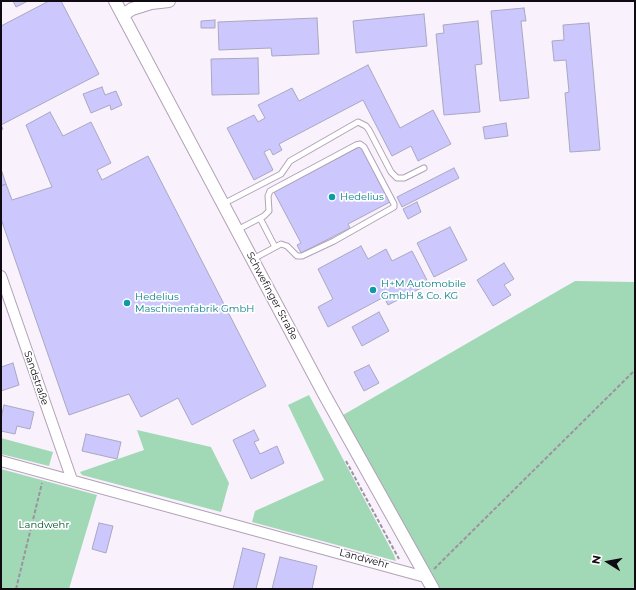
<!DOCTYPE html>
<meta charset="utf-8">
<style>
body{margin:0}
#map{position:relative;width:636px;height:590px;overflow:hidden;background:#f9f2fc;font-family:Montserrat,sans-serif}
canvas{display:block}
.frame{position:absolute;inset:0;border:2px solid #100a12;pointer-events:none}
.north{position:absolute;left:588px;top:542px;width:40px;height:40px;-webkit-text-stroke:3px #fff;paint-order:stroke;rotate:281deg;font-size:11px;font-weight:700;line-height:16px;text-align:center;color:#100a12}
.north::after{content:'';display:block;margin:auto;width:14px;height:18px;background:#100a12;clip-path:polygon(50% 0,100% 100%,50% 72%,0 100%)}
</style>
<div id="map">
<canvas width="636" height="590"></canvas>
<div class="frame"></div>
<div class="north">N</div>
</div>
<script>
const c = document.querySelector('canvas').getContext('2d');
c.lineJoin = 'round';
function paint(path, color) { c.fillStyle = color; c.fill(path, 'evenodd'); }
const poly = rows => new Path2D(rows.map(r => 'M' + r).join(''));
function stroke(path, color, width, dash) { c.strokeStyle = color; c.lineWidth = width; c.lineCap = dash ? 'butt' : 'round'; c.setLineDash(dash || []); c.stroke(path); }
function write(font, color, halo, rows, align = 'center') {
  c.font = font + ' Montserrat,sans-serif'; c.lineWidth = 3.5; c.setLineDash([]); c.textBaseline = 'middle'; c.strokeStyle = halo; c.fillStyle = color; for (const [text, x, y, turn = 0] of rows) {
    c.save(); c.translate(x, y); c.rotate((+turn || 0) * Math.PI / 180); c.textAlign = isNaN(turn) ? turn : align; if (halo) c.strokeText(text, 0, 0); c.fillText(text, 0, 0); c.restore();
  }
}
paint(poly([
 [575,281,635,282,635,589,439,589,343,415],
 [309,395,394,555,396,561,252,522,255,511,324,480,288,405],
 [137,430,211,447,229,483,221,512,82,475,80,472,144,450],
 [1,438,53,452,49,466,1,454],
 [1,469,97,495,69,589,1,589]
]), '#a1d9b6');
const building = poly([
 [13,1,28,1,16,7,13,1],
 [49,1,61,1,99,74,1,125,3,129,1,130,1,26,49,1],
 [524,8,526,21,521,21,529,98,500,101,491,11,524,8],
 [424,14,427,46,356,53,353,21,424,14],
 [317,18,319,54,272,56,271,48,219,50,218,22,317,18],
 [215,20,215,28,201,28,201,21,215,20],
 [478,21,482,64,475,65,480,112,444,115,436,34,444,33,443,25,478,21],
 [589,23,600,150,570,152,565,93,569,92,566,60,554,61,552,41,564,40,563,25,589,23],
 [258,58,259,94,212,95,211,59,258,58],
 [368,65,400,128,433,110,451,144,418,161,411,146,392,156,363,100,279,144,282,150,273,155,270,149,264,152,273,170,254,180,227,128,254,115,258,122,265,118,258,105,292,88,299,101,368,65],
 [102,87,105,95,116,91,122,105,111,110,110,105,91,113,83,94,102,87],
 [50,112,63,136,91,122,111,163,97,170,102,180,148,156,266,386,192,425,178,398,141,417,129,394,69,415,1,219,1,186,6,184,12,200,52,187,26,125,50,112],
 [506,123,508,136,485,139,483,127,506,123],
 [361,146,390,202,348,224,350,228,301,253,297,245,301,243,274,192,361,146],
 [454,168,459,178,402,207,397,197,454,168],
 [1,169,6,184,1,186,1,169],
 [417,202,421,212,408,219,403,209,417,202],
 [450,227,467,260,434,277,417,243,450,227],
 [361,246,368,259,386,249,392,261,412,251,429,284,388,305,384,297,328,327,318,307,333,299,318,269,361,246],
 [504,263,514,279,504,285,511,295,493,306,477,280,504,263],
 [379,312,389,331,362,346,352,327,379,312],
 [13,363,19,385,1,391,1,367,13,363],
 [369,365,379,383,364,391,354,372,369,365],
 [4,405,34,412,30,429,17,426,15,434,1,431,1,418,4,405],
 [254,430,259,440,254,442,260,454,277,446,284,463,251,479,233,440,254,430],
 [86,434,121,442,117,459,82,451,86,434],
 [99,523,113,526,106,553,92,549,99,523],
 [243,548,265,554,256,589,233,589,243,548],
 [280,557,317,566,312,589,272,589,280,557]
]);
paint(building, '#ccc7fd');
stroke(building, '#a9a7c1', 1);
const service = poly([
 [223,204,281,174,290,161,358,122,366,126,369,130,391,172,397,178,404,178,424,168],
 [260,218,275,247],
 [237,230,264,216,269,211,268,196,270,191,356,145,360,144,364,147,394,204,394,207,334,241,302,256,297,256,287,246,281,244,253,259]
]);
const minor = poly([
 [1,276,72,480],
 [1,461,425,577]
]);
const tertiary = poly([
 [115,1,324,394,433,589],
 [123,15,132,9,151,3,169,1]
]);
stroke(service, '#b2a1b7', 7);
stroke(minor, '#b2a1b7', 12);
stroke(tertiary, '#b2a1b7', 14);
stroke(poly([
 [346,461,399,559],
 [434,569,635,370],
 [16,589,42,483]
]), '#9b949e', 2, [4, 2]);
stroke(service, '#fff', 5);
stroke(minor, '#fff', 10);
stroke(tertiary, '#fff', 12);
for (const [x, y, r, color] of [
 [332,197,4,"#0f9aa8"],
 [373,290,4,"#0f9aa8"],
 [127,303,4,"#0f9aa8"]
]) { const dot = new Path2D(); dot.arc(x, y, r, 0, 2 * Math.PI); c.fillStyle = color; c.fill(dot); stroke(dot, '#fff', 1.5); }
write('10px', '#0d838f', '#fff', [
 ["Hedelius",340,197],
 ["H+M Automobile",381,284],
 ["GmbH & Co. KG",381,296],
 ["Hedelius",135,297],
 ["Maschinenfabrik GmbH",135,309]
], 'left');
write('10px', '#100a12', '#fff', [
 ["Schwefinger Straße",272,296,62],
 ["Sandstraße",36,378,71],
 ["Landwehr",364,559,15]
]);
write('10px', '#00522e', '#fff', [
 ["Landwehr",44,525]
]);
</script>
